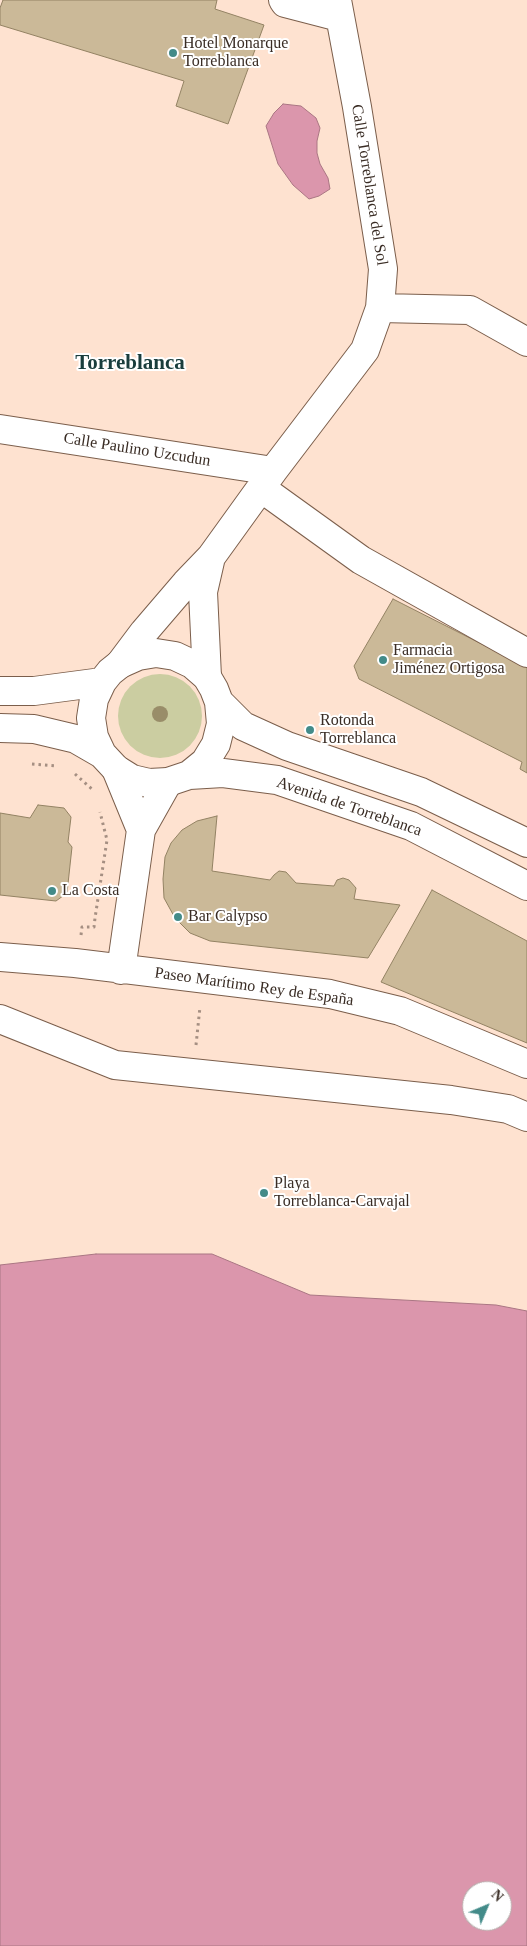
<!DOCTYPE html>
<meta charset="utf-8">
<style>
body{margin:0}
#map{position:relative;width:527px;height:1946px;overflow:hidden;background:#fee2d0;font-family:"Times New Roman",serif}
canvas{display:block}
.north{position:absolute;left:462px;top:1881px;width:50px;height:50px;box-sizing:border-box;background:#fff;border:1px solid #b0aba7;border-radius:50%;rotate:45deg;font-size:14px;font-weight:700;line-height:20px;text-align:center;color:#392c24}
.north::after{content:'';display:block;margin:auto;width:18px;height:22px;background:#438b89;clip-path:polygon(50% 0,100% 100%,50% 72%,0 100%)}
</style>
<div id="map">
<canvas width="527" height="1946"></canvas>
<div class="north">N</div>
</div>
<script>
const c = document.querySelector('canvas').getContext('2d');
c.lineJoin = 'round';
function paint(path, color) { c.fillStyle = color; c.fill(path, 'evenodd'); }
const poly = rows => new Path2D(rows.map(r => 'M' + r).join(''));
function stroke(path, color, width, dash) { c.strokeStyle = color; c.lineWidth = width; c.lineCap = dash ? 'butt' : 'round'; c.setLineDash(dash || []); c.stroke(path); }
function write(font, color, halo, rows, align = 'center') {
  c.font = font + ' "Times New Roman",serif'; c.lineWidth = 4; c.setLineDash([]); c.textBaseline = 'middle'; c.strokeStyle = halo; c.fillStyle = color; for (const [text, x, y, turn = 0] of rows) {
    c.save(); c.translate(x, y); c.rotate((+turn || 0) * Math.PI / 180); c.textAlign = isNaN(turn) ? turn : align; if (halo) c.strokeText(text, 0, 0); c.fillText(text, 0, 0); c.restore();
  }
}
paint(poly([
 '118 716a42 42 0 1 1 84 0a42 42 0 1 1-84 0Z'
]), '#cbcda1');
const water = poly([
 [283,104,301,106,316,118,320,128,317,141,317,153,320,164,328,178,330,189,319,196,309,199,293,185,278,164,266,126,274,113,283,104],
 [96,1254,212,1254,310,1295,496,1305,527,1311,527,1946,0,1946,0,1265,96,1254],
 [472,1891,502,1891,502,1921,472,1921,472,1891]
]);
paint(water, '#db96ac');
stroke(water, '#aa7683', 1);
const building = poly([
 [3,0,217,0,215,9,264,25,228,124,176,106,184,81,0,25,0,8,3,0],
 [393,599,527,667,527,773,520,769,522,762,359,679,354,666,393,599],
 [38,805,64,808,71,817,68,842,72,847,67,893,56,901,0,895,0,813,30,818,38,805],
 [217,816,212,871,270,880,274,875,279,871,286,872,296,883,334,886,337,880,343,878,349,880,356,888,354,899,400,905,368,958,210,941,190,933,175,918,164,898,163,879,165,857,171,843,182,830,197,821,217,816],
 [432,890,527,941,527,1043,381,982,432,890]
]);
paint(building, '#cbb998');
stroke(building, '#938263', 1);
const minor = poly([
 [283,0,285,3,339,17],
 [380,308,470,310,527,342],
 [0,429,273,471],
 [261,488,361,560,527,653],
 [120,664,144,632,186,583,211,557,273,471,365,350,380,308,383,269,357,107,337,0],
 [207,677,203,592,211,557],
 [116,769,141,830],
 [0,957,75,963,330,994,400,1011,527,1064],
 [121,970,141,830,168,782],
 [0,1019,115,1065,451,1100,508,1109,527,1117]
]);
const major = poly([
 [0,691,34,691,102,682],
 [219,702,221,724,216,744,205,762,189,775,168,782,149,783,132,779,116,769,102,754,94,737,91,718,94,699,102,682,110,672,120,664,138,656,156,653,175,656,192,664,207,677,214,689,219,702,243,726,287,746,421,792,527,843],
 [0,728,34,729,76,739,102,754],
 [189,775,223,773,277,780,411,826,527,886]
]);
stroke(minor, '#7b5e4b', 30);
stroke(major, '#7b5e4b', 30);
stroke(poly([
 [32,764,57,766],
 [75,774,93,790],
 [81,935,82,927,94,927,95,918,107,840,100,812],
 [196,1045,200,1007]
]), '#a58f82', 3, [2.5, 4]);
stroke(minor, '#fff', 28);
stroke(major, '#fff', 28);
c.fillStyle = '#998d69';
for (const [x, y] of [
 [160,714]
]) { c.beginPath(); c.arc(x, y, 8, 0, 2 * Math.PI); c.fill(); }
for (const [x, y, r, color] of [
 [173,53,5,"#438b89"],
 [383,660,5,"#438b89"],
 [310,730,5,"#438b89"],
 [52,891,5,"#438b89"],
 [178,917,5,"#438b89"],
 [264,1193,5,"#438b89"]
]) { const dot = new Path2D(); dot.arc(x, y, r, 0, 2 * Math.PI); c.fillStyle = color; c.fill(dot); stroke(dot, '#fff', 2); }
write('16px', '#392c24', '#fff', [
 ["Hotel Monarque",183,44],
 ["Torreblanca",183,62],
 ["Farmacia",393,651],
 ["Jiménez Ortigosa",393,669],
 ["Rotonda",320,721],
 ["Torreblanca",320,739],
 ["La Costa",62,891],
 ["Bar Calypso",188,917],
 ["Playa",274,1184],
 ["Torreblanca-Carvajal",274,1202]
], 'left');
write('16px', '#392c24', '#fff', [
 ["Calle Torreblanca del Sol",369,185,81],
 ["Calle Paulino Uzcudun",137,450,9],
 ["Avenida de Torreblanca",349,807,19],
 ["Paseo Marítimo Rey de España",254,987,8]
]);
write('bold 21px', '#1a3d3c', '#fff', [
 ["Torreblanca",130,364]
]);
</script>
